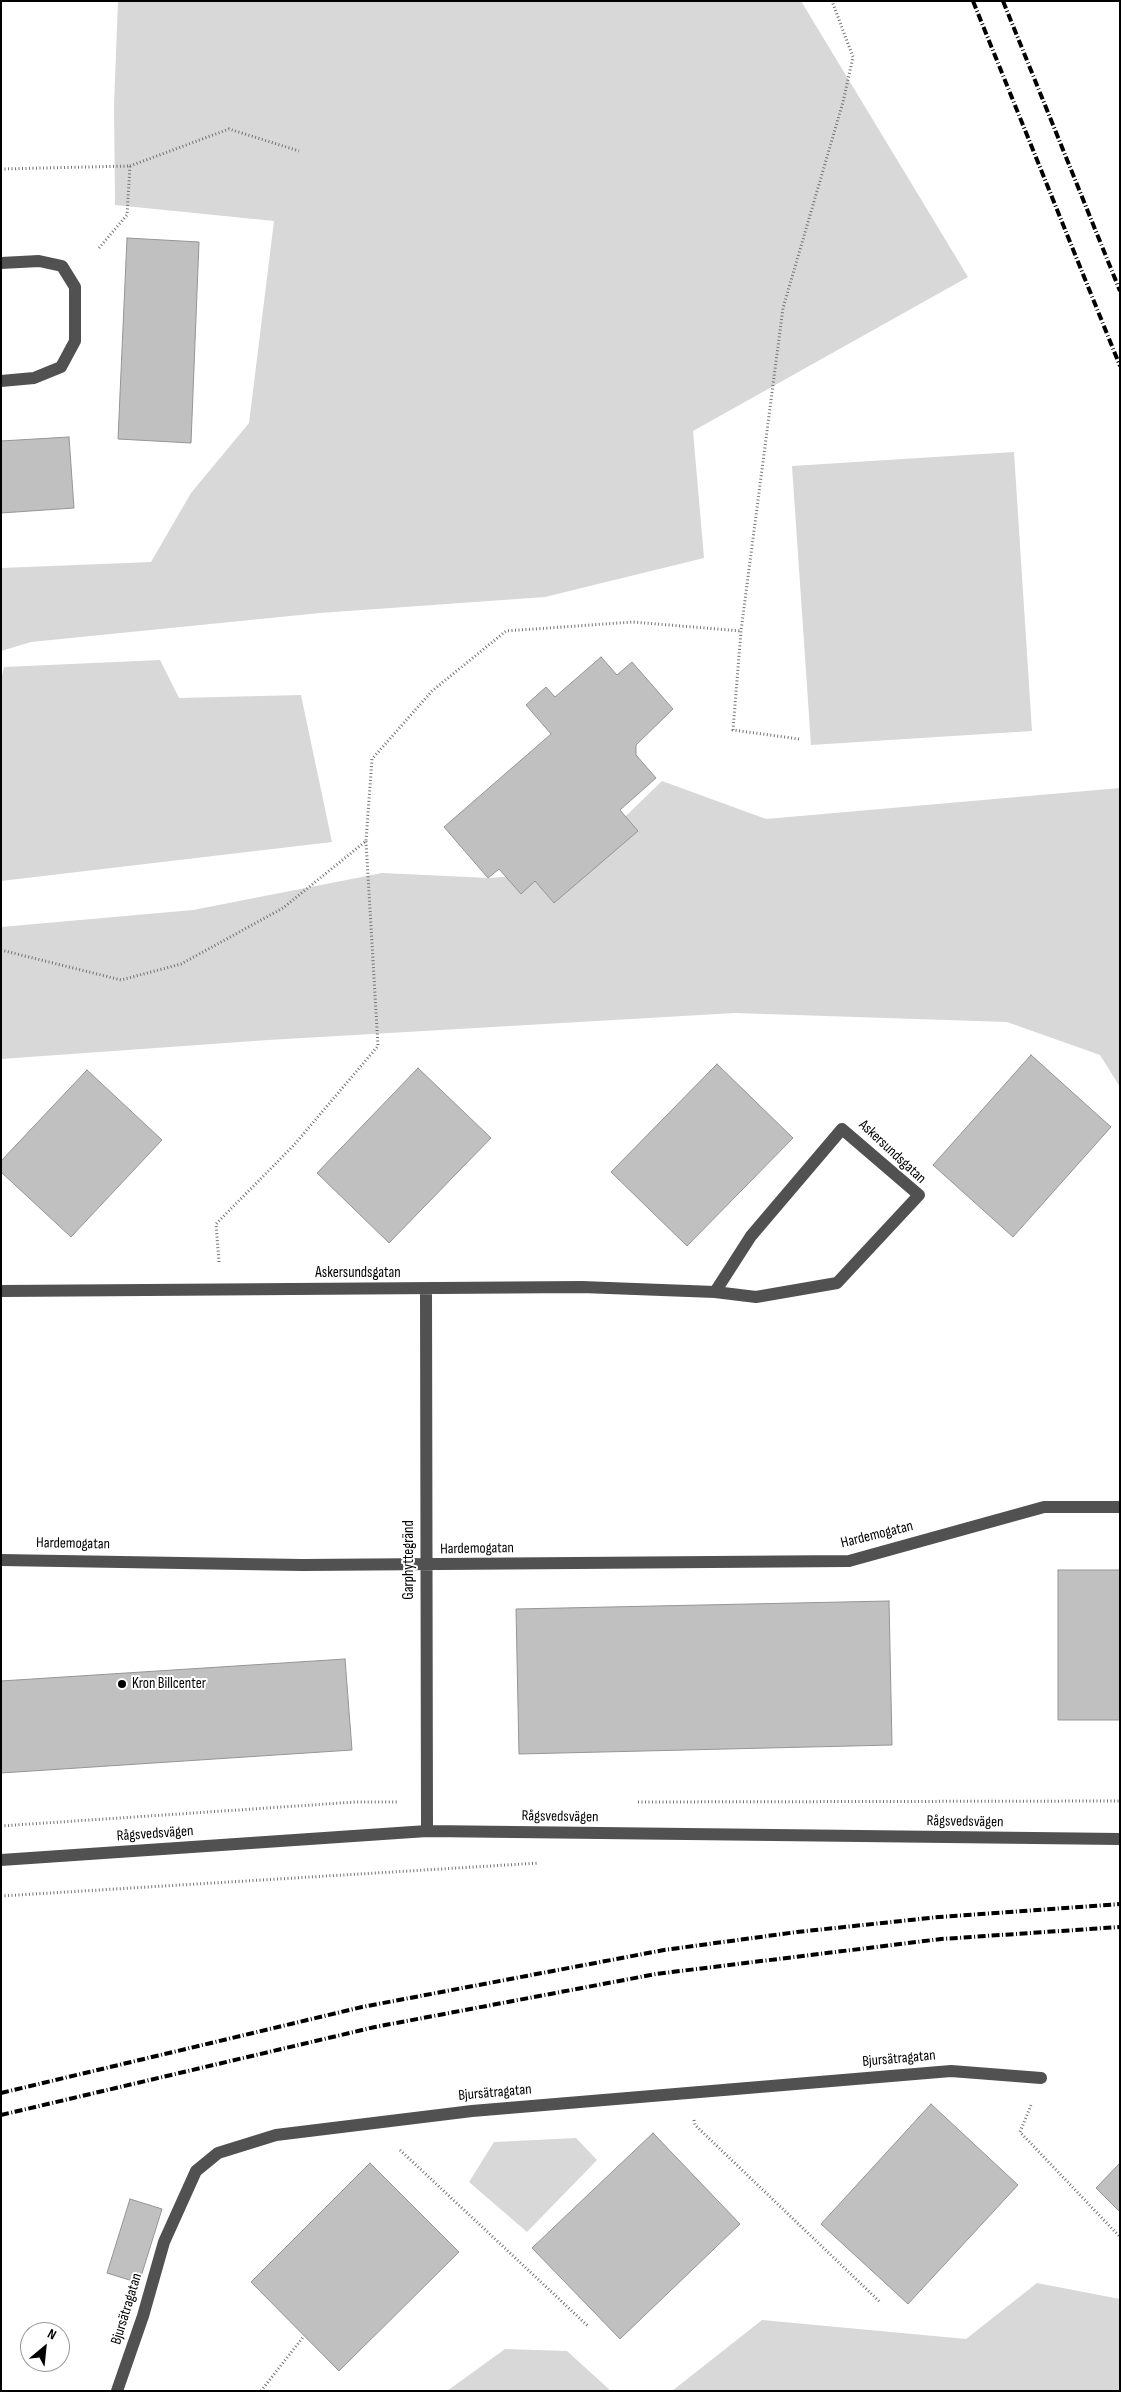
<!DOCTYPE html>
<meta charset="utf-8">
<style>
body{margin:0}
#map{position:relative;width:1121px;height:2392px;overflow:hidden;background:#fff;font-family:"Sofia Sans Condensed",sans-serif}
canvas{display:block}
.frame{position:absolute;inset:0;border:2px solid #000;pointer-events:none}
.north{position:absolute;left:20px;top:2322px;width:50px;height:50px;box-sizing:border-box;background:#fff;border:1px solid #999;border-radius:50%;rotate:28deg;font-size:14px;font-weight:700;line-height:20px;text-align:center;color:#000}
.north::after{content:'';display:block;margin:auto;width:18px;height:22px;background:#000;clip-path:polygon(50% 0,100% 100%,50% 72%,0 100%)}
</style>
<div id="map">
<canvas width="1121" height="2392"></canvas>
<div class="frame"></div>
<div class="north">N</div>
</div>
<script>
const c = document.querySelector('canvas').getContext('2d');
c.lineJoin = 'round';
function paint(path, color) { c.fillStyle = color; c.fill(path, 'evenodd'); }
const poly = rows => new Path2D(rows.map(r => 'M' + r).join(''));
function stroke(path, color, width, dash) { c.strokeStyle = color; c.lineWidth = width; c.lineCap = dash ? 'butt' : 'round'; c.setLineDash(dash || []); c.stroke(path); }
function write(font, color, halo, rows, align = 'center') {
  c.font = font + ' "Sofia Sans Condensed",sans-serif'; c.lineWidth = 4; c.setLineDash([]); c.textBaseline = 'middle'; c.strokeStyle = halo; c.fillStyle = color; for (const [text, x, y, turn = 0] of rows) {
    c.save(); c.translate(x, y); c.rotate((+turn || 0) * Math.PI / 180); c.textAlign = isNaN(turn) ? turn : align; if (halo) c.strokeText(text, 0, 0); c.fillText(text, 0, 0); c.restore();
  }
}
paint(poly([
 [118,1,801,1,968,277,693,431,704,558,545,597,320,613,31,642,1,651,1,568,151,562,191,493,249,423,274,221,115,205,114,105],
 [1014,452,1032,731,811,745,792,466],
 [160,660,179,698,301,695,332,842,1,881,1,680,4,667],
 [662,781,766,819,1120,788,1120,1087,1100,1055,1007,1022,735,1013,268,1040,1,1059,1,927,193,910,382,873,489,878,568,872],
 [576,2138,597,2160,527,2232,469,2182,494,2142],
 [1037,2283,1120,2299,1120,2391,672,2391,762,2320,966,2339],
 [505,2349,567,2351,611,2391,447,2391]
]), '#d8d8d8');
const building = poly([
 [127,238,199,242,191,443,118,439,127,238],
 [69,437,74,508,1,513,1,441,69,437],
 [601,657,617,675,632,662,673,709,636,745,636,755,656,778,620,810,638,831,554,903,535,881,521,894,499,869,488,878,444,827,551,734,526,705,546,687,555,697,601,657],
 [1031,1055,1111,1127,1013,1237,933,1165,1031,1055],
 [717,1064,793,1138,687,1246,611,1172,717,1064],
 [418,1068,491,1138,389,1243,317,1173,418,1068],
 [87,1070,162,1140,71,1237,1,1172,1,1161,87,1070],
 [1058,1570,1120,1570,1120,1720,1058,1720,1058,1570],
 [889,1601,892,1745,519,1754,516,1609,889,1601],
 [345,1659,352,1750,1,1773,1,1681,345,1659],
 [931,2104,1018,2185,908,2304,821,2224,931,2104],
 [653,2133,740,2224,620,2339,532,2248,653,2133],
 [370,2163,459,2252,339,2371,251,2282,370,2163],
 [1120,2163,1120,2212,1096,2188,1120,2163],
 [130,2199,162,2209,139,2283,107,2273,130,2199]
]);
paint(building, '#c0c0c0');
stroke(building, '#959595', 1);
stroke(poly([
 [130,166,229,129,299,151],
 [1,169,130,166,127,215,99,248],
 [799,739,733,730,741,631,783,308,843,102,853,57,832,1],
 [1,950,121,980,181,964,283,908,366,841,372,759,432,691,506,631,633,622,741,631],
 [219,1262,216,1224,294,1145,378,1046,366,841],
 [638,1802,1120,1801],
 [1,1826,356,1802,399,1802],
 [1,1896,539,1863],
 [1031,2105,1020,2132,1120,2237],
 [694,2120,695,2125,881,2303],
 [400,2150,589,2327],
 [261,2391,304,2336]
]), '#737373', 3, [1, 2.5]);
stroke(poly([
 [1,263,39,261,62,266,75,287,75,341,61,367,34,378,1,381],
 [426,1289,427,1831],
 [1,1291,582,1287,715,1292,756,1297,837,1283,919,1195,842,1129,751,1236,715,1292],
 [1,1560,302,1565,849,1561,1044,1507,1120,1507],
 [1,1860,427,1831,1120,1839],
 [117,2391,143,2316,164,2242,196,2171,218,2153,276,2135,472,2111,951,2071,1041,2078]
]), '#515151', 12);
stroke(poly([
 [973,1,1120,366],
 [1003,1,1120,291],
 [1,2093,362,2007,664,1950,797,1932,939,1917,1120,1904],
 [1,2115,375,2027,656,1974,941,1939,1120,1927]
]), '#000', 4, [8, 2.5, 1, 2.5]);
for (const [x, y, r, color] of [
 [122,1684,5,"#000"]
]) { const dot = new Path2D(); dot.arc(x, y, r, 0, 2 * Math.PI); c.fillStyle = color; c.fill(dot); stroke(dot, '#fff', 2); }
write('15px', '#000', '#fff', [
 ["Askersundsgatan",892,1152,43],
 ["Askersundsgatan",358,1273],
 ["Hardemogatan",877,1535,-14],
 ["Hardemogatan",73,1544,1],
 ["Hardemogatan",477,1549,-1],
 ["Garphyttegränd",409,1560,-90],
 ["Rågsvedsvägen",560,1817,1],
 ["Rågsvedsvägen",965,1822,1],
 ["Rågsvedsvägen",155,1834,-4],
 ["Bjursätragatan",899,2059,-5],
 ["Bjursätragatan",495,2093,-5],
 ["Bjursätragatan",127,2309,-73]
]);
write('15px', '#000', '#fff', [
 ["Kron Billcenter",132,1684]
], 'left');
</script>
